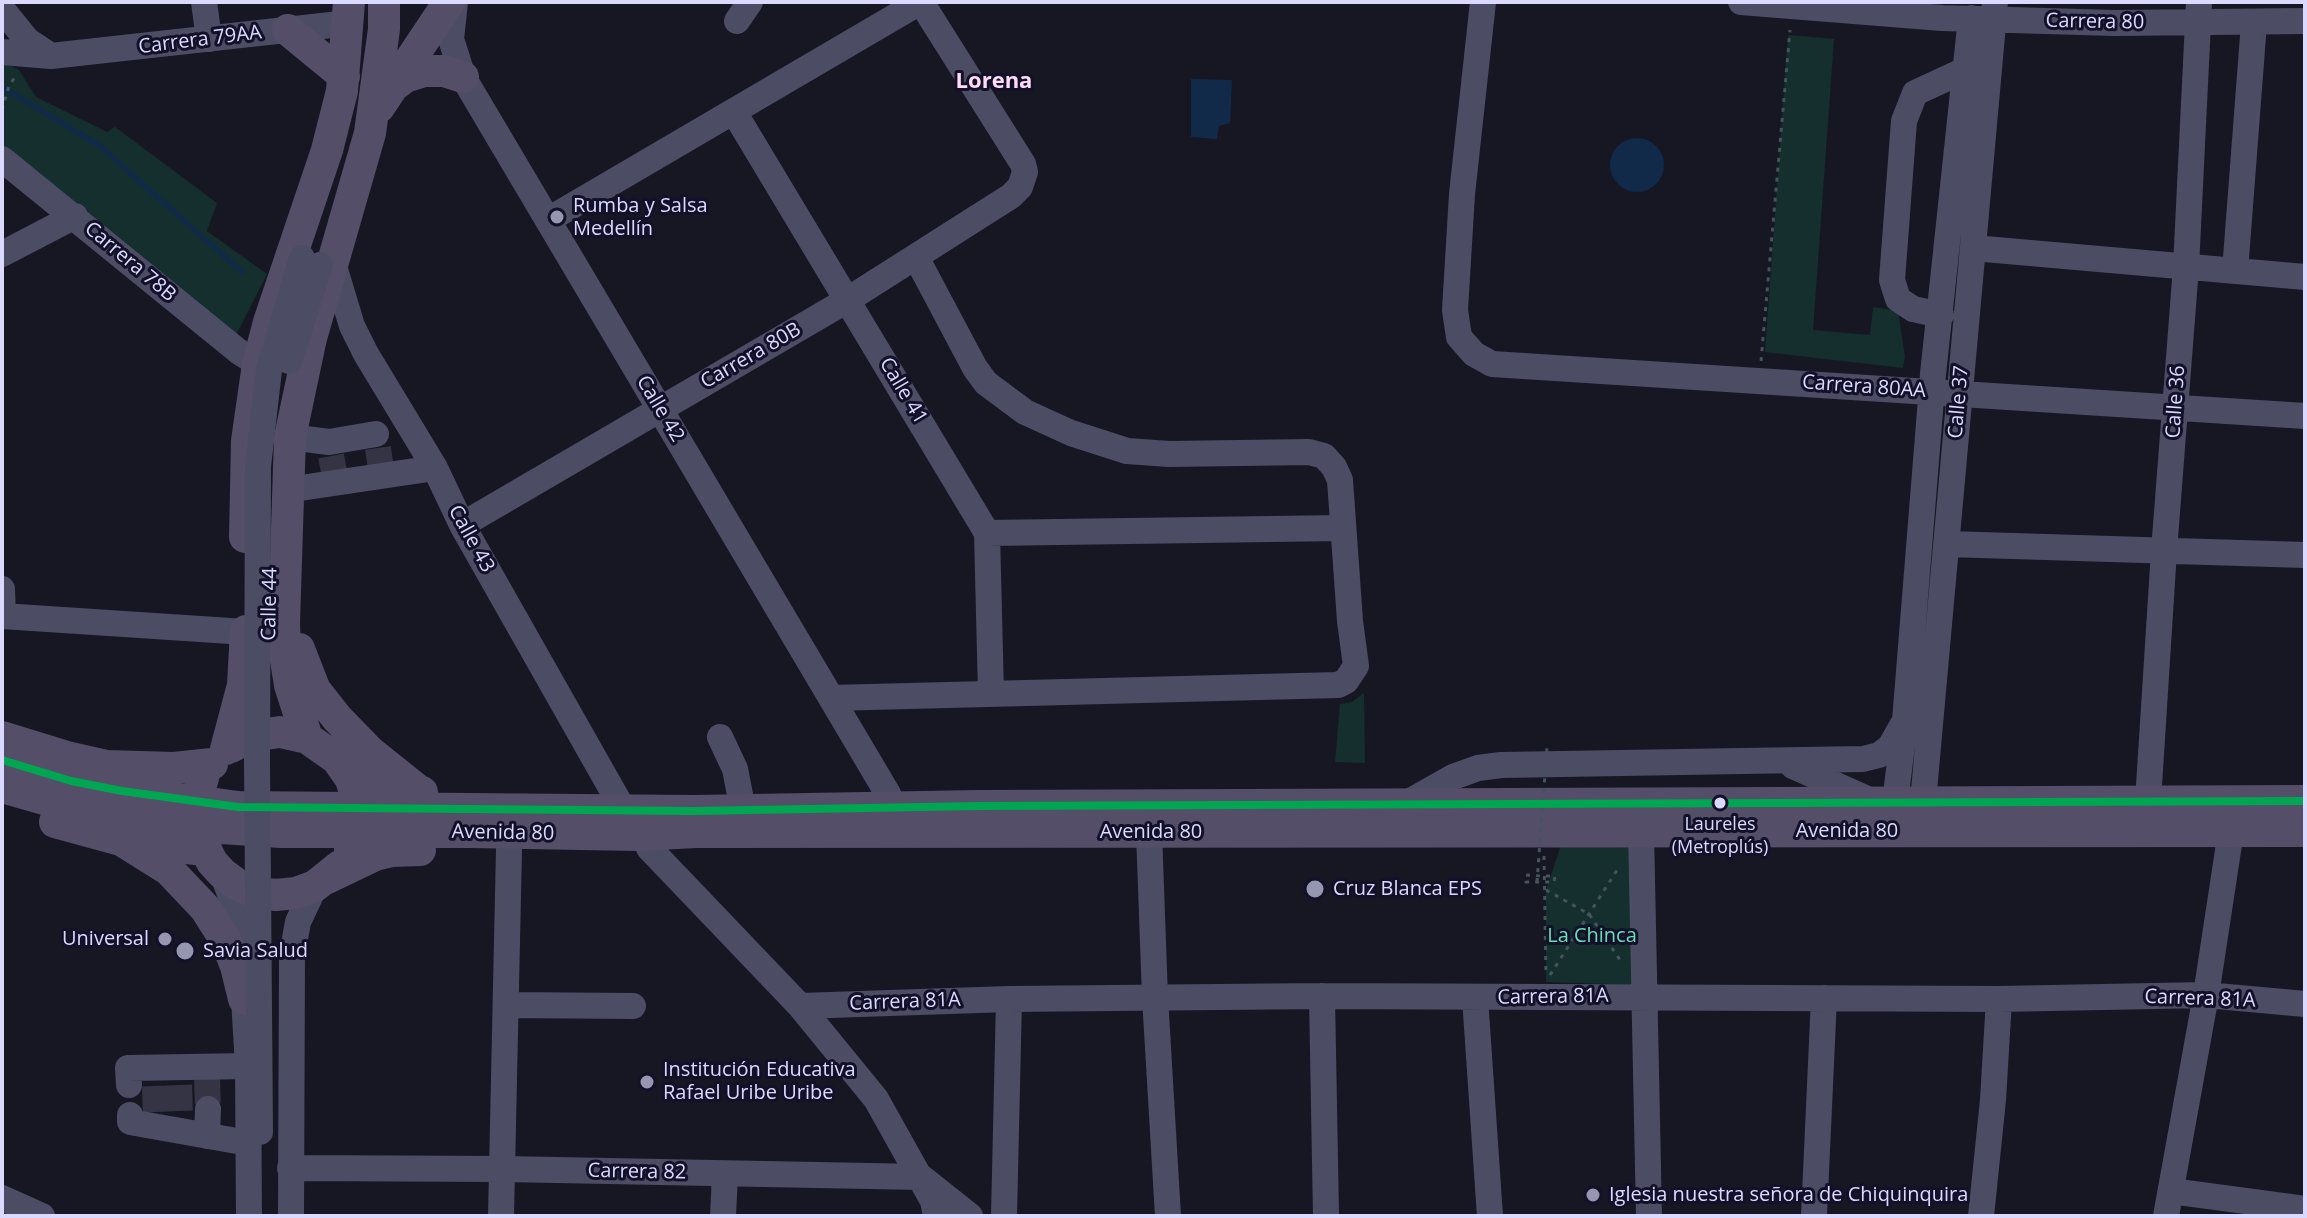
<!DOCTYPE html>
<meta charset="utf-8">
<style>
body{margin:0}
#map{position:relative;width:2307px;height:1218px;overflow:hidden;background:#171723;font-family:"Open Sans",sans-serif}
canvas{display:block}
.frame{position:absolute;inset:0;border:4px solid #dbdafe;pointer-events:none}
</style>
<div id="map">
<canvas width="2307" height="1218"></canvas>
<div class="frame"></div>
</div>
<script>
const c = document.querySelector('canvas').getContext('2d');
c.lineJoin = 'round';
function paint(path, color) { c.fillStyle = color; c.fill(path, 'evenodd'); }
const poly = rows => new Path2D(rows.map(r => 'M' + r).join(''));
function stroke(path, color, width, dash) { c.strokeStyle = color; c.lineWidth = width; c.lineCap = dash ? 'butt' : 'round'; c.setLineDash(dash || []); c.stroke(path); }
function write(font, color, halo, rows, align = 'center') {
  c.font = font + ' "Open Sans",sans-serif'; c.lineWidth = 6; c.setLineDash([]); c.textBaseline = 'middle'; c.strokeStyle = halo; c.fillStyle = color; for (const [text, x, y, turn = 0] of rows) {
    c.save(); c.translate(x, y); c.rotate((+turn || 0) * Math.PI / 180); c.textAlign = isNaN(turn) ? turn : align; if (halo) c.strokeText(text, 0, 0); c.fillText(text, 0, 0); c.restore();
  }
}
paint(poly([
 [1788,35,1834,39,1813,330,1870,335,1873,307,1898,311,1905,357,1903,368,1765,352],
 [2,61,19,70,36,97,107,132,115,127,217,203,207,231,267,274,234,339,2,153],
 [1364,693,1365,763,1335,762,1340,704,1352,702],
 [1634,842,1638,985,1546,982,1546,890,1561,845]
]), '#142f2d');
paint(poly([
 [1191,79,1232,80,1230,123,1219,126,1217,139,1191,137],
 '1610 165a27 27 0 1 1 54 0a27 27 0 1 1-54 0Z'
]), '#112a4a');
stroke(poly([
 [2,87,100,146,242,272]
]), '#112a4a', 5);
stroke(poly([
 [378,448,381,469],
 [331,456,335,476],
 [207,1077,208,1109],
 [179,1085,180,1117],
 [155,1086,156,1118]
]), '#343444', 26, [26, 13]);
stroke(poly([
 [2,110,9,86,15,77],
 [1761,361,1790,30],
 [1544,856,1546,976],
 [1526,875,1542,876,1555,876,1554,882,1526,882,1526,875],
 [1546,890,1589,914,1620,960],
 [1550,975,1619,867]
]), '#45535f', 3, [4, 6]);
stroke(poly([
 [204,2,209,39],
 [455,2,451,39,463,77,888,794,895,809],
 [1483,2,1462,194,1455,310,1459,337,1474,354,1492,364,2305,416],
 [1741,2,1942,18,2115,23,2305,21],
 [2,9,27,40,51,56],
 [737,21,750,2],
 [2,52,51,56,349,23],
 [734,112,987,533,991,694],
 [2,159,238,351,258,364],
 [548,220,920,2],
 [1973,248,2305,277],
 [2,254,75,216],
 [333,263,352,326,366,354,435,468,462,525,623,809],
 [2235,271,2254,23],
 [1941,315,1913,309,1898,299,1892,280,1904,121,1915,93,1967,69],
 [290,437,329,442,376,434],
 [287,490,435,468],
 [462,525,849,299,1011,196,1020,187,1025,172,1023,164,921,2],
 [987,533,1342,528],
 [1948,544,2305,555],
 [2,589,3,616],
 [2,616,246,632],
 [831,698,1338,685,1346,681,1356,666,1350,621,1340,480,1334,467,1324,456,1309,452,1169,454,1127,451,1071,433,1025,412,986,383,975,368,916,257],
 [720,737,735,769,743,810],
 [1793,766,1874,802],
 [2148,801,2164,551,2186,267,2199,2],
 [1895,802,1905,721,1933,374,1971,18],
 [1923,802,1995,2],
 [1405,804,1453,777,1478,768,1501,765,1863,759,1879,755,1890,747,1903,724],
 [1641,831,1649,1216],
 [1149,832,1155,997,1168,1216],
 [649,848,800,1006,876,1099,933,1201,936,1216],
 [222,873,241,923,246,959,244,999,248,1066,249,1216],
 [1322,996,1326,1216],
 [1475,998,1490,1216],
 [507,1005,633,1006],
 [800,1006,1009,999,1322,996,1999,999,2206,995,2305,1004],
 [129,1085,128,1068,248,1066],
 [130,1115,130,1122,248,1143],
 [207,1136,208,1109],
 [290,1168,504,1169,921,1177,970,1216],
 [2171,1191,2305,1209],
 [2,1198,42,1216],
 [291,1216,292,955,298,922,315,886],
 [501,1216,509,849],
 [723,1216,725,1174],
 [1004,1216,1009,999],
 [1814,1216,1824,998],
 [1981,1216,1993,1100,1999,999],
 [2166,1216,2206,995,2231,831]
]), '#4c4d64', 26);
stroke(poly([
 [288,30,344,76],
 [392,87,405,77,424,71,444,71,463,77],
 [379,107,449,2],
 [245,537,247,441,258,364,269,322,327,150,342,91,349,2],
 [299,649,315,690,337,718,369,751,419,791],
 [2,737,67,757,107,766,174,768,212,764],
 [307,738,290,685,285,654,284,622,290,437,311,338,370,133,384,29,384,2],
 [231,747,251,736,280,732,307,738,337,759,351,779],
 [226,749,243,685,246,631],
 [2,760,71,781,122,791,238,807,695,811,979,806,2305,801],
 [348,774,366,782,422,792],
 [2,787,62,804,107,812,207,827,281,832,471,832,638,835,696,832,2305,831],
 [55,822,121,840,204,850],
 [199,836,212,862,222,873,238,885,256,893,276,895,296,893,315,886,340,866],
 [121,840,169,870,205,908,226,941,236,966,244,999],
 [325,879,375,855,392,851,420,850]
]), '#544e69', 32);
stroke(poly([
 [1537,882,1547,747]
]), '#45535f', 3, [4, 6]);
stroke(poly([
 [289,361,320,265],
 [260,1132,257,762,258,466,269,370,302,258]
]), '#4c4d64', 26);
stroke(poly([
 [199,836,196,816,197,797,203,778],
 [350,849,358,814,356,796,351,779]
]), '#544e69', 32);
stroke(poly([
 [2,760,71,781,122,791,238,807,695,811,979,806,2305,801]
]), '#00a651', 8);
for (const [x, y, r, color] of [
 [557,217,8,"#9696b1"],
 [1720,803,7,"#dbdafe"],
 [1315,889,10,"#9696b1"],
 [165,939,8,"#9696b1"],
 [185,951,10,"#9696b1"],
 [647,1082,8,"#9696b1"],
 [1593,1195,8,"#9696b1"]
]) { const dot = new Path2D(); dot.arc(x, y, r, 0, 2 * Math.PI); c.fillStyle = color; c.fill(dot); stroke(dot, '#131129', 3); }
write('18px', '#dbdafe', '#131129', [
 ["Laureles",1720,825],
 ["(Metroplús)",1720,848]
]);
write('20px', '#dbdafe', '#131129', [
 ["Carrera 80",2095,22,1],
 ["Carrera 79AA",200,40,-7],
 ["Carrera 78B",130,262,40],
 ["Carrera 80B",751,356,-30],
 ["Carrera 80AA",1864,387,4],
 ["Calle 41",903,391,59],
 ["Calle 37",1959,402,-85],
 ["Calle 36",2176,402,-86],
 ["Calle 42",660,409,59],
 ["Calle 43",471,539,61],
 ["Calle 44",270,604,-89],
 ["Avenida 80",1847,831],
 ["Avenida 80",1151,832],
 ["Avenida 80",503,833,1],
 ["Carrera 81A",1553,997,-1],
 ["Carrera 81A",2200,999,2],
 ["Carrera 81A",905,1002,-2],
 ["Carrera 82",637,1172,1]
]);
write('20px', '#dbdafe', '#131129', [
 ["Rumba y Salsa",573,206],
 ["Medellín",573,229],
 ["Cruz Blanca EPS",1333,889],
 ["Universal",149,939,"right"],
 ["Savia Salud",203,951],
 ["Institución Educativa",663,1070],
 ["Rafael Uribe Uribe",663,1093],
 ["Iglesia nuestra señora de Chiquinquira",1609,1195]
], 'left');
write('20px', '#66deb7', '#131129', [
 ["La Chinca",1592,936]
]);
write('bold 22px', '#fedcf4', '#131129', [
 ["Lorena",994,82]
]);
</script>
